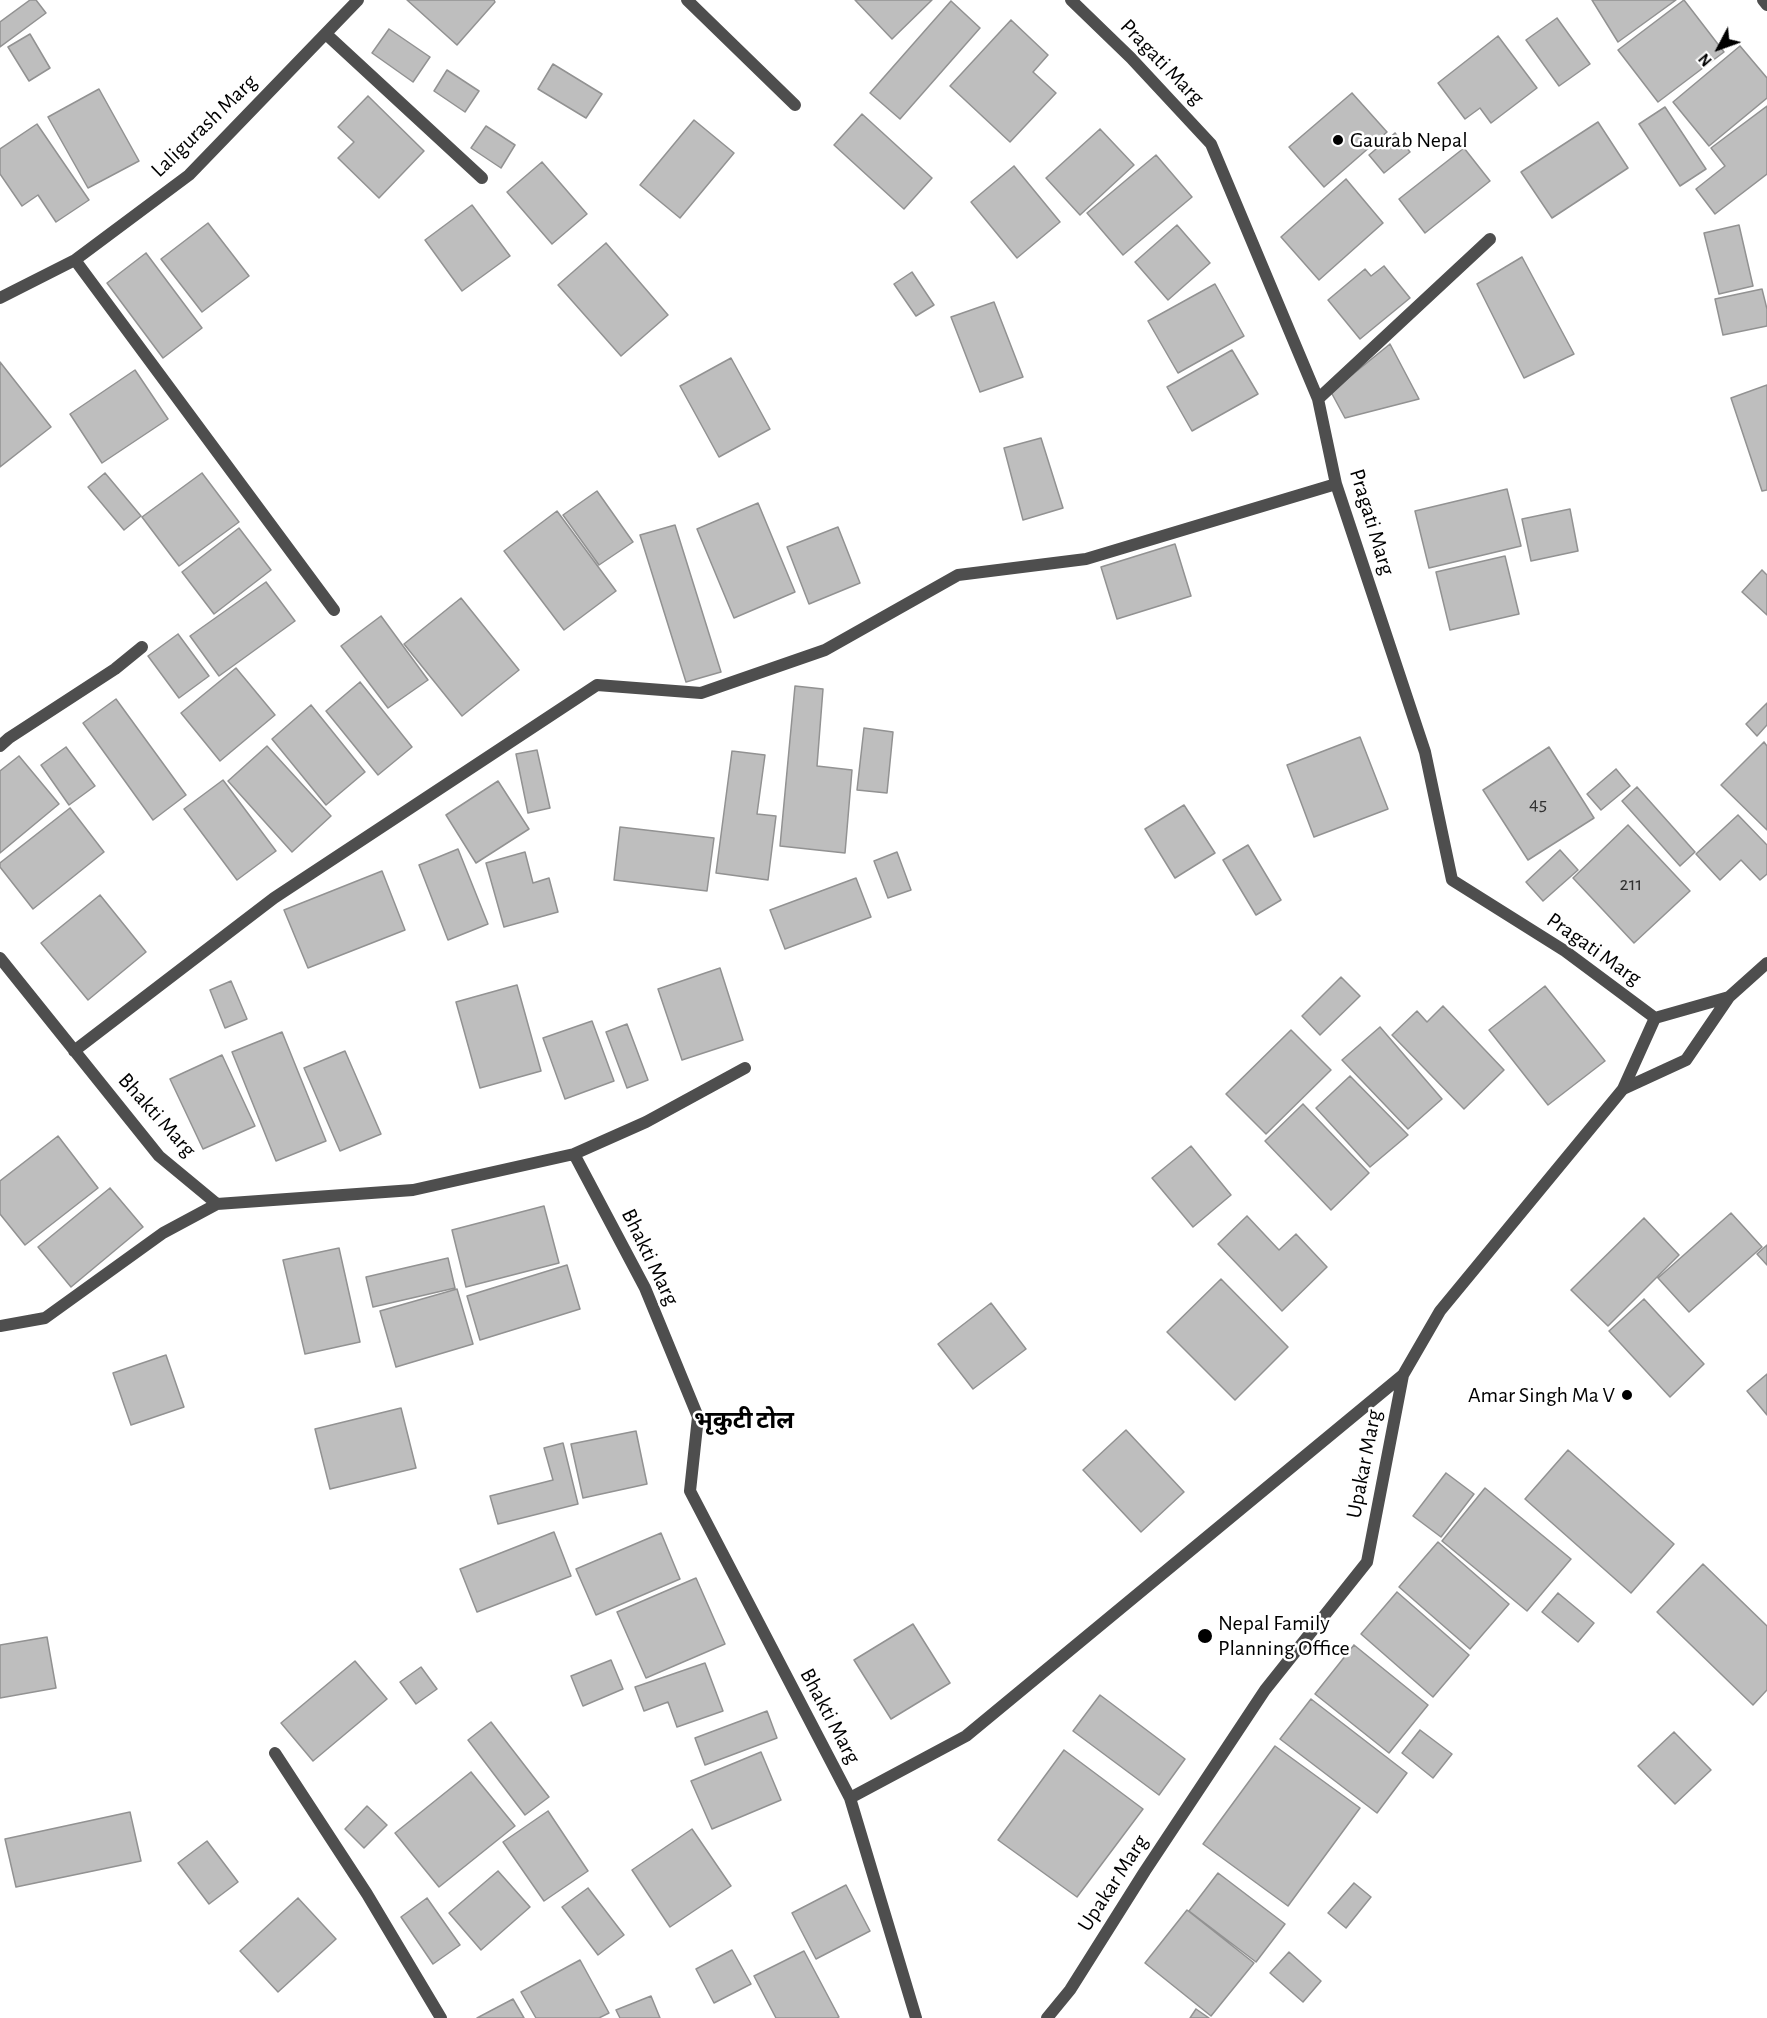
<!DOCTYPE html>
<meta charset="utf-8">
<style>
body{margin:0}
#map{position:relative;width:1767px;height:2018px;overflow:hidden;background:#fff;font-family:"Alegreya Sans",sans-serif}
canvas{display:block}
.north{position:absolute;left:1689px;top:18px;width:60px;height:60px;-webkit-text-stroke:4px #fff;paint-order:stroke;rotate:229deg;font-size:16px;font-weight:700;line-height:24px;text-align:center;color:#000}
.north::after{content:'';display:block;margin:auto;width:21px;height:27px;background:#000;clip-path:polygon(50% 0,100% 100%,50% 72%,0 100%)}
</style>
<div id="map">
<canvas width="1767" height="2018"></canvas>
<div class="north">N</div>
</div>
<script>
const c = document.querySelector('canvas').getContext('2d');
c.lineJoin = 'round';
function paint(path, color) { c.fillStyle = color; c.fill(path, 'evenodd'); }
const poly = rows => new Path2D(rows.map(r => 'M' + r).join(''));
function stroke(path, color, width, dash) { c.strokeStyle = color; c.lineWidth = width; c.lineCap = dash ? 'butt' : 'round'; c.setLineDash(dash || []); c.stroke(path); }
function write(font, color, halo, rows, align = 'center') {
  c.font = font + ' "Alegreya Sans","Noto Sans Devanagari",sans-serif'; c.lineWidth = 5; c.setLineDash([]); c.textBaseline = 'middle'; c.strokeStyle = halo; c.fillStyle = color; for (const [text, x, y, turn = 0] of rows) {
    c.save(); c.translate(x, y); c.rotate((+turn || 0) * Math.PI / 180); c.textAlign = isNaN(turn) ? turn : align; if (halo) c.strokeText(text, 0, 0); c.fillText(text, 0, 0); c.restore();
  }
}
const building = poly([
 [30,0,36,0,46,13,0,47,0,22,30,0],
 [407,0,494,0,495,2,457,45,407,0],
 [855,0,932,0,892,39,855,0],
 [1592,0,1676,0,1618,42,1592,0],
 [1684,0,1724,52,1658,102,1618,50,1684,0],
 [951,1,980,28,900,119,870,93,951,1],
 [1557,18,1590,64,1559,86,1526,40,1557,18],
 [1011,20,1048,55,1033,72,1056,93,1010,142,950,86,1011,20],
 [389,29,430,57,413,82,372,53,389,29],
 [30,34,50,68,29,81,8,47,30,34],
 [1498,36,1537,88,1491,123,1480,108,1465,119,1438,83,1498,36],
 [1740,46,1767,78,1767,98,1709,146,1673,102,1740,46],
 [553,64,602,94,586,118,538,89,553,64],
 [447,70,479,91,465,112,434,91,447,70],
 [99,89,139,161,88,188,48,117,99,89],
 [1352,93,1387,132,1324,187,1289,147,1352,93],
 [368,96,424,151,379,198,338,158,354,142,338,127,368,96],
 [1767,106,1767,174,1715,214,1696,189,1725,166,1711,148,1767,106],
 [1665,107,1706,169,1680,186,1639,124,1665,107],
 [862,114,932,178,904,209,834,145,862,114],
 [694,120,734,153,680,218,640,185,694,120],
 [1598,122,1628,168,1552,218,1521,172,1598,122],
 [37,124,89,200,56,222,38,195,22,206,0,174,0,149,37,124],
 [486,126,515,145,501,168,471,148,486,126],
 [1100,129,1134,165,1080,215,1046,178,1100,129],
 [1395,133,1410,152,1384,173,1369,155,1395,133],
 [1464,148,1490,181,1425,233,1399,199,1464,148],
 [1156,155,1192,197,1123,255,1087,213,1156,155],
 [542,162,587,214,552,244,507,192,542,162],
 [1014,166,1060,222,1017,258,971,202,1014,166],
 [1346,179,1383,223,1319,280,1281,237,1346,179],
 [472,205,510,256,462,291,425,240,472,205],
 [208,223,249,276,202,312,161,259,208,223],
 [1177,225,1210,263,1168,300,1135,262,1177,225],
 [1739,225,1753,286,1719,294,1704,233,1739,225],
 [606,243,668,315,621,356,558,285,606,243],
 [146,253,202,328,163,358,107,283,146,253],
 [1522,257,1574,354,1524,378,1477,284,1522,257],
 [1384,266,1410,298,1360,339,1328,300,1365,269,1371,276,1384,266],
 [912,272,934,305,916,316,894,284,912,272],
 [1215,284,1244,336,1178,373,1148,321,1215,284],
 [1762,289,1767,309,1767,326,1723,335,1715,299,1762,289],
 [994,302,1023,377,980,392,951,317,994,302],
 [1390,344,1419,399,1345,418,1331,392,1390,344],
 [1232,350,1258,394,1192,431,1167,387,1232,350],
 [731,358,770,429,719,457,680,386,731,358],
 [0,362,51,427,0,467,0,362],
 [135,370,168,419,102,463,70,414,135,370],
 [1767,385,1767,490,1762,491,1731,398,1767,385],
 [1041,438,1063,508,1023,520,1004,448,1041,438],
 [105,473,141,516,124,530,88,487,105,473],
 [202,473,239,522,179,566,142,517,202,473],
 [1507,489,1521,546,1429,568,1415,511,1507,489],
 [597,491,633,542,599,565,563,515,597,491],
 [758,503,795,592,734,618,697,529,758,503],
 [1570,509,1578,551,1531,561,1522,519,1570,509],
 [557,511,616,591,564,630,504,551,557,511],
 [675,525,721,672,686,682,640,535,675,525],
 [838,527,860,583,809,604,787,547,838,527],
 [239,528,271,570,214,614,182,572,239,528],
 [1175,544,1191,596,1117,619,1101,567,1175,544],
 [1505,556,1519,614,1450,630,1436,572,1505,556],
 [1762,570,1767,575,1767,615,1742,592,1762,570],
 [266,582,295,621,219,676,190,636,266,582],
 [461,598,519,670,462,716,404,644,461,598],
 [381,616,428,680,388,708,341,646,381,616],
 [178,634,209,676,179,698,148,656,178,634],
 [236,668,275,715,220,761,181,713,236,668],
 [360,682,412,747,378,775,326,711,360,682],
 [795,686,823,689,817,766,852,770,845,853,780,846,795,686],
 [116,699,186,795,153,820,83,723,116,699],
 [1767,703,1767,725,1757,736,1746,724,1767,703],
 [311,705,365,772,326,805,272,739,311,705],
 [864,728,893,732,887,793,857,790,864,728],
 [1360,737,1388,809,1314,837,1287,765,1360,737],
 [1764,742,1767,746,1767,830,1721,785,1764,742],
 [267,746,331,816,292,852,228,781,267,746],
 [66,747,95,786,69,805,41,765,66,747],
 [1549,747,1594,818,1528,860,1483,790,1549,747],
 [537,750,550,808,528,813,516,754,537,750],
 [732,751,765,755,757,814,776,816,768,880,716,873,732,751],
 [19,756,59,804,0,853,0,771,19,756],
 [1616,769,1630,786,1601,810,1587,794,1616,769],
 [223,780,276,851,237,880,184,809,223,780],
 [498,781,529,829,476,863,446,815,498,781],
 [1637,787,1695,852,1680,866,1622,801,1637,787],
 [1184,805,1215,853,1175,878,1145,829,1184,805],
 [70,808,104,852,33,909,0,867,0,863,70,808],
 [1738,815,1767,845,1767,874,1760,880,1741,860,1720,880,1696,854,1738,815],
 [1628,825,1690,891,1634,943,1573,878,1628,825],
 [620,827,714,838,707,891,614,880,620,827],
 [1248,845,1281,900,1256,915,1223,860,1248,845],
 [458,849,488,924,448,940,419,865,458,849],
 [1560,850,1578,870,1543,901,1526,882,1560,850],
 [525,852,533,883,549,878,558,912,504,927,486,863,525,852],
 [897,852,911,890,888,898,874,861,897,852],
 [382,871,405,930,308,968,284,910,382,871],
 [856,878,871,917,785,949,770,910,856,878],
 [100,895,146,952,88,1000,41,943,100,895],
 [720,968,743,1040,682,1060,658,989,720,968],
 [1341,977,1360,996,1320,1035,1302,1016,1341,977],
 [231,981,247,1019,225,1028,210,990,231,981],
 [517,985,541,1071,480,1088,456,1002,517,985],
 [1545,986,1605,1061,1548,1105,1489,1030,1545,986],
 [1443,1006,1504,1070,1464,1109,1392,1035,1417,1011,1427,1022,1443,1006],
 [592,1021,614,1081,565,1099,543,1038,592,1021],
 [627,1024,648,1080,627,1088,606,1032,627,1024],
 [1380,1027,1442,1099,1408,1129,1342,1060,1380,1027],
 [1291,1030,1331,1070,1266,1134,1226,1094,1291,1030],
 [282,1032,326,1141,276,1161,232,1052,282,1032],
 [345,1051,381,1134,340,1151,304,1068,345,1051],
 [222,1055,255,1126,203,1149,170,1079,222,1055],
 [1350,1076,1408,1135,1370,1167,1316,1108,1350,1076],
 [1303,1104,1369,1173,1331,1210,1265,1141,1303,1104],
 [58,1136,98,1188,25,1245,0,1214,0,1181,58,1136],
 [1191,1146,1231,1195,1193,1227,1152,1178,1191,1146],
 [110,1188,143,1227,71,1287,38,1247,110,1188],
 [544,1206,559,1263,466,1287,452,1230,544,1206],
 [1731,1213,1762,1247,1689,1312,1658,1278,1731,1213],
 [1247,1216,1279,1250,1296,1234,1327,1267,1282,1311,1218,1244,1247,1216],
 [1644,1218,1679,1255,1608,1326,1571,1290,1644,1218],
 [1767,1245,1767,1265,1757,1254,1767,1245],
 [339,1248,360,1342,305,1354,283,1260,339,1248],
 [448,1258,455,1288,373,1307,366,1277,448,1258],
 [567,1265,580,1309,480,1340,467,1296,567,1265],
 [1221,1279,1288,1347,1235,1400,1167,1332,1221,1279],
 [457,1289,473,1344,396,1367,380,1311,457,1289],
 [1644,1299,1704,1364,1670,1397,1609,1331,1644,1299],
 [991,1303,1026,1349,973,1389,938,1344,991,1303],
 [166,1355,184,1407,131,1425,113,1373,166,1355],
 [1767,1374,1767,1415,1747,1391,1767,1374],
 [401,1408,416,1468,330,1489,315,1429,401,1408],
 [1126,1430,1184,1492,1141,1532,1083,1470,1126,1430],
 [636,1431,647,1484,583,1498,571,1444,636,1431],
 [563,1443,578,1504,498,1524,490,1496,553,1480,544,1448,563,1443],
 [1568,1450,1674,1544,1631,1593,1525,1499,1568,1450],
 [1446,1473,1474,1494,1441,1537,1413,1516,1446,1473],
 [1485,1488,1571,1559,1527,1611,1442,1541,1485,1488],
 [554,1532,571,1576,477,1612,460,1569,554,1532],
 [661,1533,680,1579,596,1615,576,1569,661,1533],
 [1438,1542,1509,1604,1470,1649,1399,1587,1438,1542],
 [1703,1564,1767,1626,1767,1690,1753,1705,1657,1612,1703,1564],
 [696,1578,725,1644,646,1678,617,1612,696,1578],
 [1397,1592,1469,1655,1433,1697,1361,1634,1397,1592],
 [1558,1593,1594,1623,1578,1642,1542,1612,1558,1593],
 [913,1624,950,1683,891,1719,854,1660,913,1624],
 [47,1637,56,1688,0,1698,0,1645,47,1637],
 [1354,1645,1428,1705,1389,1753,1315,1694,1354,1645],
 [611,1660,623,1689,583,1706,571,1676,611,1660],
 [355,1661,387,1699,313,1761,281,1723,355,1661],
 [705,1663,723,1711,677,1727,668,1702,644,1711,635,1687,705,1663],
 [421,1667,437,1689,416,1704,400,1682,421,1667],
 [1100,1695,1185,1759,1159,1795,1073,1731,1100,1695],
 [1311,1699,1407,1773,1377,1813,1280,1739,1311,1699],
 [767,1711,777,1738,705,1765,695,1738,767,1711],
 [491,1722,549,1797,525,1815,468,1740,491,1722],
 [1420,1730,1452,1754,1433,1778,1402,1753,1420,1730],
 [1674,1732,1711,1770,1675,1804,1638,1766,1674,1732],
 [1275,1746,1360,1808,1288,1906,1203,1844,1275,1746],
 [1064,1750,1143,1809,1077,1897,998,1840,1064,1750],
 [761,1752,781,1800,712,1829,691,1781,761,1752],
 [471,1772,515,1826,439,1887,395,1833,471,1772],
 [367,1806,387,1825,364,1848,345,1829,367,1806],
 [548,1811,588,1871,544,1901,503,1842,548,1811],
 [130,1812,141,1861,16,1887,5,1839,130,1812],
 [692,1829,731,1886,670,1927,632,1870,692,1829],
 [207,1841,238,1882,209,1904,178,1863,207,1841],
 [498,1871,530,1907,481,1950,449,1913,498,1871],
 [1218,1873,1285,1924,1256,1962,1189,1911,1218,1873],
 [1354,1883,1371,1897,1346,1928,1328,1913,1354,1883],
 [846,1885,870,1931,816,1959,792,1913,846,1885],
 [588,1888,624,1935,598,1955,562,1907,588,1888],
 [298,1898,336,1939,278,1992,240,1951,298,1898],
 [427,1898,460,1945,433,1964,401,1917,427,1898],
 [1187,1910,1254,1963,1211,2016,1145,1963,1187,1910],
 [732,1950,751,1984,714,2003,696,1969,732,1950],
 [804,1951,839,2017,837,2018,776,2018,754,1976,804,1951],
 [1289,1952,1321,1981,1303,2002,1270,1973,1289,1952],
 [580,1960,609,2013,599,2018,536,2018,521,1992,580,1960],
 [651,1996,660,2018,620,2018,616,2010,651,1996],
 [513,1999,524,2018,477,2018,513,1999],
 [1196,2009,1209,2018,1190,2018,1196,2009]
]);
paint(building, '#bebebe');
stroke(building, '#929292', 1.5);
stroke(poly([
 [687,0,795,105],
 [1071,0,1131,58,1211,144,1318,399,1336,484,1425,752,1452,880,1565,951,1655,1018],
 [1763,0,1767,5],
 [326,34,482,178],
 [75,260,334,610],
 [0,298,75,260,189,175,358,0],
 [1318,399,1490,239],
 [0,746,9,738,115,669,142,647],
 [0,958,159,1156,217,1204,413,1190,574,1154,645,1288,698,1417,690,1491,850,1798,916,2018],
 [74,1051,274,898,597,685,701,693,825,650,958,575,1086,559,1336,484],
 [1623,1089,1655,1018,1729,997],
 [574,1154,646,1122,745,1068],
 [0,1326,45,1318,163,1233,217,1204],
 [275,1753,367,1894,441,2018],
 [850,1798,966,1736,1403,1375],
 [1047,2018,1070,1990,1145,1871,1265,1690,1367,1562,1403,1375,1440,1311,1623,1089,1686,1060,1729,997,1767,963]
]), '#4e4e4e', 12);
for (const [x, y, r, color] of [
 [1338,140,6,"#000"],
 [1627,1395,6,"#000"],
 [1205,1636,8,"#000"]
]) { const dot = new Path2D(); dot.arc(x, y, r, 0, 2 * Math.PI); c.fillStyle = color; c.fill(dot); stroke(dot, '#fff', 2); }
write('20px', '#303030', null, [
 ["45",1538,804],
 ["211",1631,884]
]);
write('22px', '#000', '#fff', [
 ["Pragati Marg",1162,62,46],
 ["Laligurash Marg",204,126,-44],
 ["Pragati Marg",1372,522,73],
 ["Pragati Marg",1594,949,35],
 ["Bhakti Marg",157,1115,48],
 ["Bhakti Marg",650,1257,64],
 ["Upakar Marg",1364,1464,-79],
 ["Bhakti Marg",830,1716,62],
 ["Upakar Marg",1113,1883,-57]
]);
write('22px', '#000', '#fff', [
 ["Gaurab Nepal",1350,140],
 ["Amar Singh Ma V",1615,1395,"right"],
 ["Nepal Family",1218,1623],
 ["Planning Office",1218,1648]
], 'left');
write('bold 24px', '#000', '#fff', [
 ["भृकुटी टोल",744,1421]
]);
</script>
